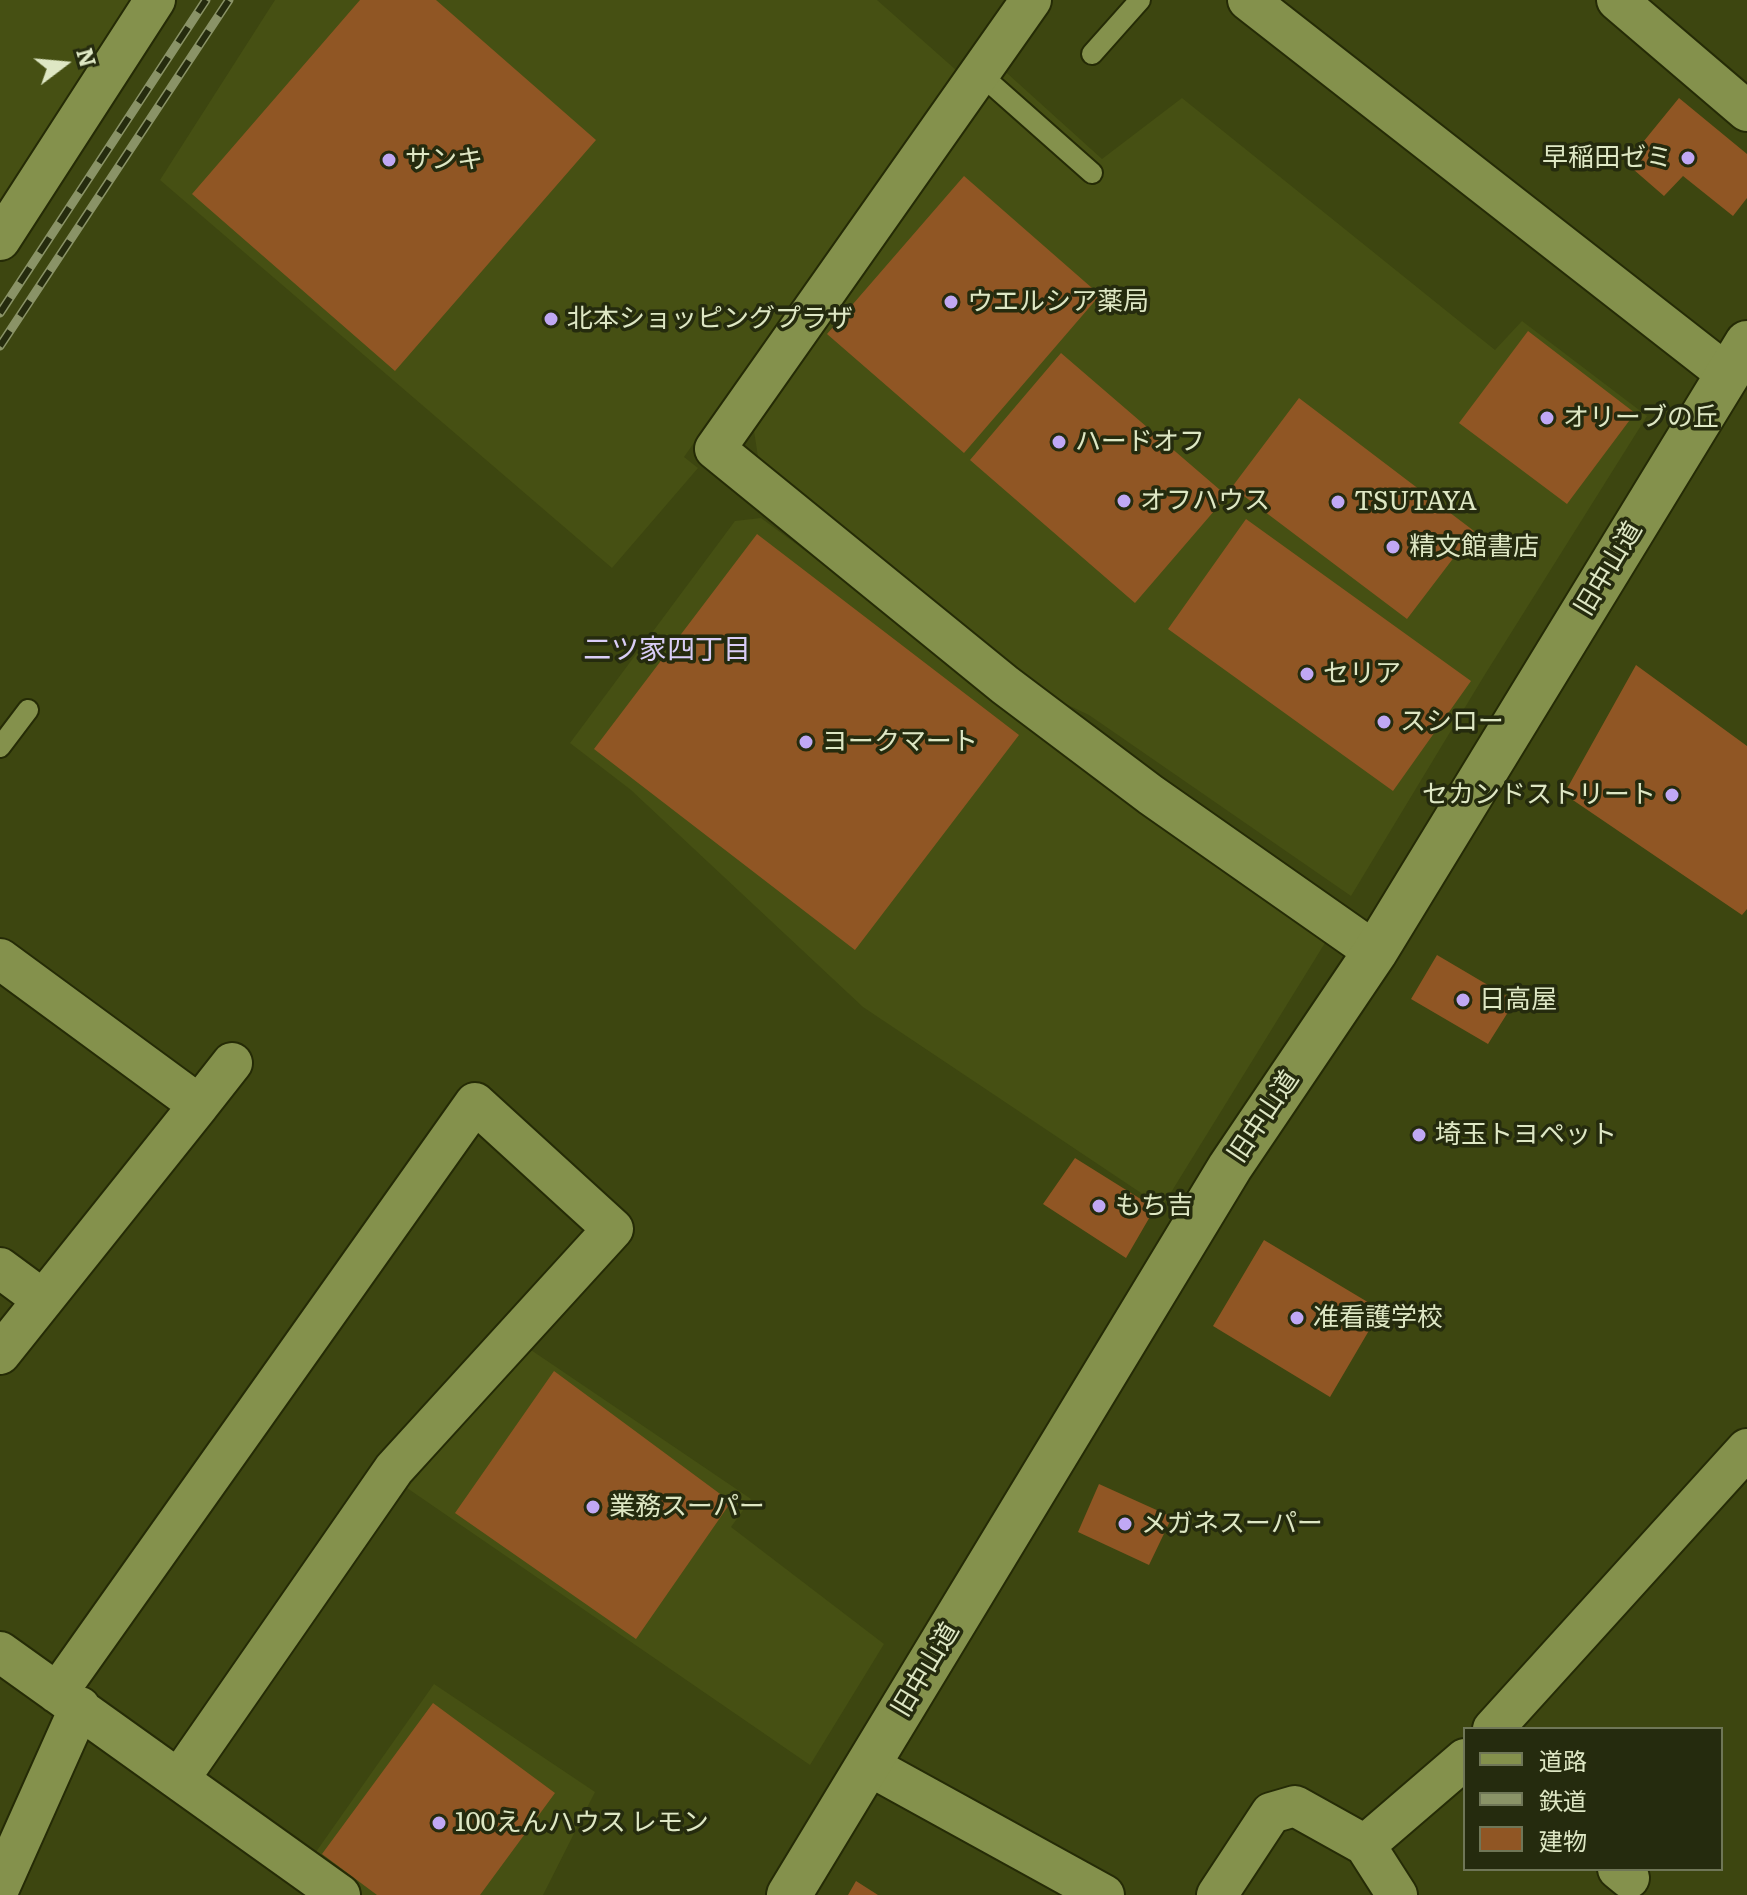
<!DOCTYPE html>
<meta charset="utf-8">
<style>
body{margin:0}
#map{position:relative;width:1747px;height:1895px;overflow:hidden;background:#3d4610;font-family:Literata,"Noto Sans JP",serif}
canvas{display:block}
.legend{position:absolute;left:1463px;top:1727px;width:260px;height:144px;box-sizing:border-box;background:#252b0e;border:2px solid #6f7657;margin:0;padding:10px 14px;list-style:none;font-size:24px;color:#dee7c4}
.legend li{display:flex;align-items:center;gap:16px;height:40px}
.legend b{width:40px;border:2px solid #6f7657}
.north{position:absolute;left:24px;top:24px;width:80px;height:80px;-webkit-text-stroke:6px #252b0e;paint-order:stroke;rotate:74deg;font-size:22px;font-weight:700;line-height:32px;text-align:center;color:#dee7c4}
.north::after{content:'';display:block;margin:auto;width:28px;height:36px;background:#dee7c4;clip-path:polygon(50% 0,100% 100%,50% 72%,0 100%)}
</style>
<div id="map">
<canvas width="1747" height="1895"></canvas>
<ul class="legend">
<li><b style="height:10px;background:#84914c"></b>道路</li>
<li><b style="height:10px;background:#8a9367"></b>鉄道</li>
<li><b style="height:22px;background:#905624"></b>建物</li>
</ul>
<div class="north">N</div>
</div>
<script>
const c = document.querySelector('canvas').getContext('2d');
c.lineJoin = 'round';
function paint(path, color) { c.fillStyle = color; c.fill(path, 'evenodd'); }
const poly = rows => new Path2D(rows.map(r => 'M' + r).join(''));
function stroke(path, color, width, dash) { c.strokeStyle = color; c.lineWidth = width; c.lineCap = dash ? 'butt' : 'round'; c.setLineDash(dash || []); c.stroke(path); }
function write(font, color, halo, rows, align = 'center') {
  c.font = font + ' Literata,"Noto Sans JP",serif'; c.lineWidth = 7; c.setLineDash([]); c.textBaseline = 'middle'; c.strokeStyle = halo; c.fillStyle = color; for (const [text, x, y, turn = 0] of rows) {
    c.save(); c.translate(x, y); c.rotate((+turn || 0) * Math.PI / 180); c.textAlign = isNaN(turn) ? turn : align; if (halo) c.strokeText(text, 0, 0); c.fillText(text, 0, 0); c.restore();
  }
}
paint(poly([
 [0,0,137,0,0,209],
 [275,0,877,0,956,70,684,457,698,468,612,568,160,180],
 [998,65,1102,159,1182,98,1495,350,1522,321,1647,416,1484,676,1351,896,1089,715,1053,698,759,463,754,431,985,98],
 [761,518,1328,938,1162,1207,863,1007,631,790,570,743,735,521],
 [528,1348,751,1499,731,1527,884,1644,810,1765,407,1488],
 [434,1684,595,1792,543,1895,362,1895,311,1859]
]), '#465013');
paint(poly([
 [360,0,436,0,596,140,395,371,192,194],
 [1679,98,1747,154,1747,198,1733,216,1683,176,1664,196,1626,163],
 [964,176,1100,295,964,453,827,334],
 [1528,331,1635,413,1567,504,1459,423],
 [1061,353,1227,496,1135,603,970,460],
 [1299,398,1474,531,1407,619,1232,487],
 [1246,519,1471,681,1393,791,1168,629],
 [757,534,1019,735,855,950,594,749],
 [1636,665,1747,746,1747,909,1742,915,1564,794],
 [1437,955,1515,1001,1488,1044,1411,999],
 [1075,1158,1155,1208,1126,1258,1043,1204],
 [1264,1240,1381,1310,1330,1397,1213,1326],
 [554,1371,731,1502,636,1639,455,1513],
 [1099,1484,1172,1517,1149,1565,1078,1532],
 [433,1703,555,1793,480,1895,377,1895,322,1854],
 [856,1881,878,1895,848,1895]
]), '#905624');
const lane = poly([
 [1092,54,1140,0],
 [979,73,1092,173],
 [0,747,28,710]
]);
const street = poly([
 [1031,0,715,449,1005,685,1151,795,1375,952],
 [1248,0,1728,375],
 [1617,0,1747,111],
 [0,240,155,0],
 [0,959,199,1105,0,1354],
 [199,1105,232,1063],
 [0,1268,42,1299],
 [0,1652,340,1895],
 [57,1693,475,1103,613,1229,394,1469,179,1779],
 [1493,1729,1747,1449],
 [868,1765,1104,1895],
 [1365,1845,1397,1895],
 [1618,1869,1629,1878],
 [0,1886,80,1707],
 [1217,1895,1271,1813,1295,1806,1365,1845,1465,1759]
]);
const secondary = poly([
 [789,1895,1230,1167,1375,952,1747,343]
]);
stroke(lane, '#252b06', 24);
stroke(street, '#252b06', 44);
stroke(secondary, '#252b06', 48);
stroke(lane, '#84914c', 20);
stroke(street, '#84914c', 40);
stroke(secondary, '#84914c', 44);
const rail = poly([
 [0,313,206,0],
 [0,346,229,0]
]);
stroke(rail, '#8a9367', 9);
stroke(rail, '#252b0e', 6, [18]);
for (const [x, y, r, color] of [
 [1688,158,8,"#c0a8f4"],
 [389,160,8,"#c0a8f4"],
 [951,302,8,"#c0a8f4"],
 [551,319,8,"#c0a8f4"],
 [1547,418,8,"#c0a8f4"],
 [1059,442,8,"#c0a8f4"],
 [1124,501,8,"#c0a8f4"],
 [1338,502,8,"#c0a8f4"],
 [1393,547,8,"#c0a8f4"],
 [1307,674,8,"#c0a8f4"],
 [1384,722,8,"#c0a8f4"],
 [806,742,8,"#c0a8f4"],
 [1672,795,8,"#c0a8f4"],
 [1463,1000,8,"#c0a8f4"],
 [1419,1135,8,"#c0a8f4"],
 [1099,1206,8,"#c0a8f4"],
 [1297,1318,8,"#c0a8f4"],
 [593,1507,8,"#c0a8f4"],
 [1125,1524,8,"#c0a8f4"],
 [439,1823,8,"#c0a8f4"]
]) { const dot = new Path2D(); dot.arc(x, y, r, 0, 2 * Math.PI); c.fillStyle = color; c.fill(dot); stroke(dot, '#252b0e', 3); }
write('26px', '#dee7c4', '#252b0e', [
 ["早稲田ゼミ",1672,158,"right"],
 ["サンキ",405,160],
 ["ウエルシア薬局",967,302],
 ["北本ショッピングプラザ",567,319],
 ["オリーブの丘",1563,418],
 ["ハードオフ",1075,442],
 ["オフハウス",1140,501],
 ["TSUTAYA",1354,502],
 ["精文館書店",1409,547],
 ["セリア",1323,674],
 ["スシロー",1400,722],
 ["ヨークマート",822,742],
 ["セカンドストリート",1656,795,"right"],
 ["日高屋",1479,1000],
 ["埼玉トヨペット",1435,1135],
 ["もち吉",1115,1206],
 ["准看護学校",1313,1318],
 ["業務スーパー",609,1507],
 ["メガネスーパー",1141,1524],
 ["100えんハウス レモン",455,1823]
], 'left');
write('26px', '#dee7c4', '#252b0e', [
 ["旧中山道",1609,569,-59],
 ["旧中山道",1264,1117,-56],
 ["旧中山道",926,1670,-59]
]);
write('28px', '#d9cdf7', '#252b0e', [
 ["二ツ家四丁目",667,651]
]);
</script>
